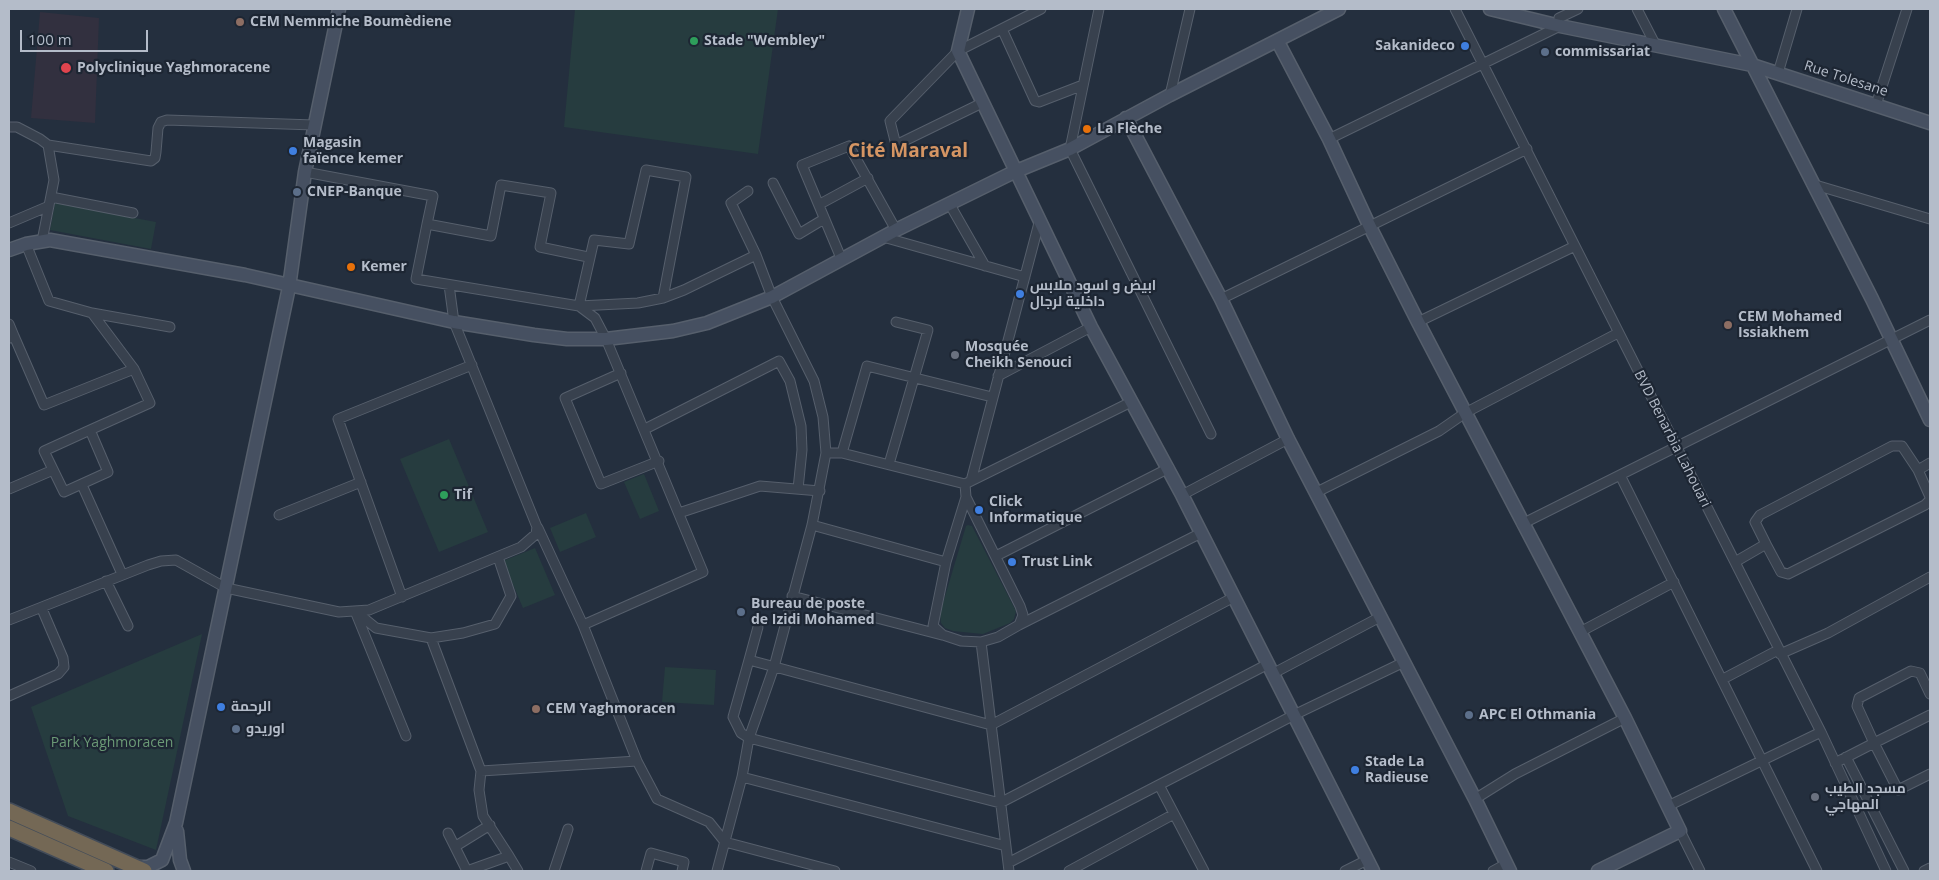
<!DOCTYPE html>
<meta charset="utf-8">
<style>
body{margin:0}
#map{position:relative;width:1939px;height:880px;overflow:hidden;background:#242f3e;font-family:"Open Sans",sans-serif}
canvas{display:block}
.frame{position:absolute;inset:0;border:10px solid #b4bcc9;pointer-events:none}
.scale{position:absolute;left:20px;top:30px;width:128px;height:22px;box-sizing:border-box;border:2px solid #b4bcc9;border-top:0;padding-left:6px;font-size:15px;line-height:18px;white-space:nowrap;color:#b4bcc9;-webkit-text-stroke:4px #1d2633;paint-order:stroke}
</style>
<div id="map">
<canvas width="1939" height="880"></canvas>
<div class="frame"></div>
<div class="scale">100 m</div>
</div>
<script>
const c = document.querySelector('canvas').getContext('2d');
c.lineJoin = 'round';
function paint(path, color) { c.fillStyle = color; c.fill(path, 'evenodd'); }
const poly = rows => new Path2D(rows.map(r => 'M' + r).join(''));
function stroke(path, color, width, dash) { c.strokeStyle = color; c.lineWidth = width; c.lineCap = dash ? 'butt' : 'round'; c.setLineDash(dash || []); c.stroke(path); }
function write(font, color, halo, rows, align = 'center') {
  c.font = font + ' "Open Sans",Cairo,sans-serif'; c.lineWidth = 4.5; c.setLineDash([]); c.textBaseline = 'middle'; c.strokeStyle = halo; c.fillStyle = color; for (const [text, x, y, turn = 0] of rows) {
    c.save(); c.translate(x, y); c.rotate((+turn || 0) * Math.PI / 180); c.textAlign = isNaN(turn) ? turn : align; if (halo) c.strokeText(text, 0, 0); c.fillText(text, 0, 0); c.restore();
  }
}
paint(poly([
 [40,12,99,18,95,123,31,118]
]), '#32303f');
paint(poly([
 [575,9,778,9,758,154,564,127],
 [55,203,156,222,151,249,50,230],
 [449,439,488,532,439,552,400,459],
 [644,474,659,511,640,519,624,482],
 [586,513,596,537,560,552,550,528],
 [968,525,972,526,1016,611,1014,619,1010,623,983,634,953,631,945,628,941,623,940,613,966,526],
 [535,548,555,595,523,608,503,561],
 [202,634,156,850,68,816,31,707],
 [665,667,716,670,714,705,662,702]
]), '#263c3f');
const street = poly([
 [1099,9,1070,149,1211,434],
 [1455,9,1821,732,1886,871],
 [1637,9,1655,44],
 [1002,29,1035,101,1039,102,1083,85],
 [1778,73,1797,9],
 [1170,95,1190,9],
 [982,103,896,145,890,121,958,51,1041,9],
 [1876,105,1907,9],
 [9,127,17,127,40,139,48,145,54,180,42,241],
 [1329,139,1560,26,1559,18,1578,9],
 [48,145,151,161,155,158,156,152,158,128,161,122,167,120,314,125],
 [305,172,433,196,427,224,491,236,501,185,551,193,540,247,588,257],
 [773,183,799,234,824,219],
 [1812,184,1930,219],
 [51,197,133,213],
 [949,203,985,266],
 [820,204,868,178],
 [9,223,49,206],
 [427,224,416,279,579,306,638,303,663,298,684,290,756,255],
 [883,237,1025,277],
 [841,258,802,165,849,146,896,230],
 [1221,299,1527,149],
 [92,313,170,327],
 [1418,322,1575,246],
 [9,324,14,336,10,338],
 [14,336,44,405,134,369,92,313,49,301,26,244],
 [621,373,565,398,601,484,659,461],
 [998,376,1091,327],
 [645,429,779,361,790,381,801,426,802,450,798,489],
 [90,430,44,451,64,492,108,472,90,430,150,403,134,369],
 [826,453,842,453,965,484],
 [842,453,867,366,992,397],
 [1930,463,1918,470,1930,497],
 [889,464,928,330,896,322],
 [1620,475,1817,871],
 [971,481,1131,402],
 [82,485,122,574],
 [9,489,53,470],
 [1317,492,1439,431,1465,413,1618,333],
 [1182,495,1288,439],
 [966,497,946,562,933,626,943,635,961,641,981,642,998,637,1019,625,1023,615,1020,606,966,497,965,484,971,481,1039,223],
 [679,513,760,486,820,491],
 [279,515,361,482],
 [1522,524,1930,320],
 [812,525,946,562],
 [538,528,583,625,637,761,657,799,709,822,725,842,835,871],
 [1766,544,1755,522,1760,515,1892,446,1902,446,1918,470],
 [996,556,1169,468],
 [1735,562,1766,544,1781,572,1788,574,1925,505,1930,500],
 [106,581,128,626],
 [792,596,942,635],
 [402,597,338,419,472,365],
 [1234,597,991,725,749,660,733,717,741,733,749,738,1000,803,1268,664],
 [9,620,148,565,161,561,176,560,226,588,339,612,369,610,521,547,536,534,537,527,454,322,449,285],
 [583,625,703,572,606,339,595,318,579,306,594,240,629,244,646,170,686,177,663,298],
 [1019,625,1201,533],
 [1580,632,1674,582],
 [431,638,481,771,637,761],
 [981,642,1009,871],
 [1780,654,1828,633,1930,577],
 [749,660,758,627],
 [1274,673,1380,617],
 [1723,679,1778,650],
 [1930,694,1920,673,1911,671,1859,698,1857,706,1874,743,1930,715],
 [9,696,58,674,64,667,63,658,42,609],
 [406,736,355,611,376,628,431,638,463,633,495,624,511,596,498,557],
 [1846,757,1904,871],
 [1835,763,1874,743,1898,790,1930,774],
 [481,771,479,790,483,816,509,856],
 [742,777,1006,846],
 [1159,785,1204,871],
 [1475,799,1515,774,1625,718],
 [1668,806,1821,732],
 [1680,831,1700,871],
 [448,833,467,871],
 [456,846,490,825],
 [9,862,31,871],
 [1008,863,1294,715,1404,662],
 [467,871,509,856,518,871],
 [554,871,568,829],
 [646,871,651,853,684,862,682,871],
 [717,871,742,777,749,738,774,667,812,525,826,453,823,417,814,381,772,297,756,255,731,203,748,191],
 [1069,871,1174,814],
 [1345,871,1367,860],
 [1493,871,1506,864],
 [1924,871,1930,868]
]);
const secondary = poly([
 [968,9,958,51,1091,327,1182,495,1373,871],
 [1490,9,1560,26,1752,65,1930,123],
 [1724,9,1872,299,1930,420],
 [1278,42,1329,139,1369,225,1418,322,1625,718,1680,831,1598,871],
 [1126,118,1221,299,1288,439,1475,799,1510,871],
 [9,250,26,244,50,240,245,275,454,322,534,335,567,339,606,339,673,331,707,323,772,297,896,230,1014,172,1070,149,1170,95,1339,9],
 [177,831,180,860,184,871],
 [135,867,148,867,162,860,176,823,289,287,305,172,339,9]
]);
const highway = poly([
 [9,811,144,871],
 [9,828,106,871]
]);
stroke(street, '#565f6c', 11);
stroke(secondary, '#565f6c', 15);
stroke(highway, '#434c59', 18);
stroke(street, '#38414e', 9);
stroke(secondary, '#465061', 12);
stroke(highway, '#746855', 15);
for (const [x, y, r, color] of [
 [240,22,5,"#8d6e63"],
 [694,41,5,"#2e9e5b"],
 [1465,46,5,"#3f7fe0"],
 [1545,52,5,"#5c6f8a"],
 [66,68,6,"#e0444e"],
 [1087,129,5,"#e8710a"],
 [293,151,5,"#3f7fe0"],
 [297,192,5,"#5c6f8a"],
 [351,267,5,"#e8710a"],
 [1020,294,5,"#3f7fe0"],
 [1728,325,5,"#8d6e63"],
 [955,355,5,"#6b7280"],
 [444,495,5,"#2e9e5b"],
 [979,510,5,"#3f7fe0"],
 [1012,562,5,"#3f7fe0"],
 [741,612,5,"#5c6f8a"],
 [221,707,5,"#3f7fe0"],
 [536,709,5,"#8d6e63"],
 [1469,715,5,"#5c6f8a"],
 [236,729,5,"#5c6f8a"],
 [1355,770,5,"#3f7fe0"],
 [1815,797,5,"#6b7280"]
]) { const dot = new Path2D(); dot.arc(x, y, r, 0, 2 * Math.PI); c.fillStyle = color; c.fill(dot); stroke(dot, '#1d2633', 2); }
write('bold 14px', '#b4bcc9', '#1d2633', [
 ["CEM Nemmiche Boumèdiene",250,22],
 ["Stade \"Wembley\"",704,41],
 ["Sakanideco",1455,46,"right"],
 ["commissariat",1555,52],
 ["Polyclinique Yaghmoracene",77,68],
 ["La Flèche",1097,129],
 ["Magasin",303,143],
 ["faïence kemer",303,159],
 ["CNEP-Banque",307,192],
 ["Kemer",361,267],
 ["ابيض و اسود ملابس",1030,286],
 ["داخلية لرجال",1030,302],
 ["CEM Mohamed",1738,317],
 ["Issiakhem",1738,333],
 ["Mosquée",965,347],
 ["Cheikh Senouci",965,363],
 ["Tif",454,495],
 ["Click",989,502],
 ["Informatique",989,518],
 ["Trust Link",1022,562],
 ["Bureau de poste",751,604],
 ["de Izidi Mohamed",751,620],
 ["الرحمة",231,707],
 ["CEM Yaghmoracen",546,709],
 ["APC El Othmania",1479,715],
 ["اوريدو",246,729],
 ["Stade La",1365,762],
 ["Radieuse",1365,778],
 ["مسجد الطيب",1825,789],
 ["المهاجي",1825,805]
], 'left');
write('14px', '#b4bcc9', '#1d2633', [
 ["Rue Tolesane",1846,79,18],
 ["BVD Benarbia Lahouari",1672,439,63]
]);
write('14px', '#6b9a76', '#1d2633', [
 ["Park Yaghmoracen",112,743]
]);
write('bold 19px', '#d59563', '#1d2633', [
 ["Cité Maraval",908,152]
]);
</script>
